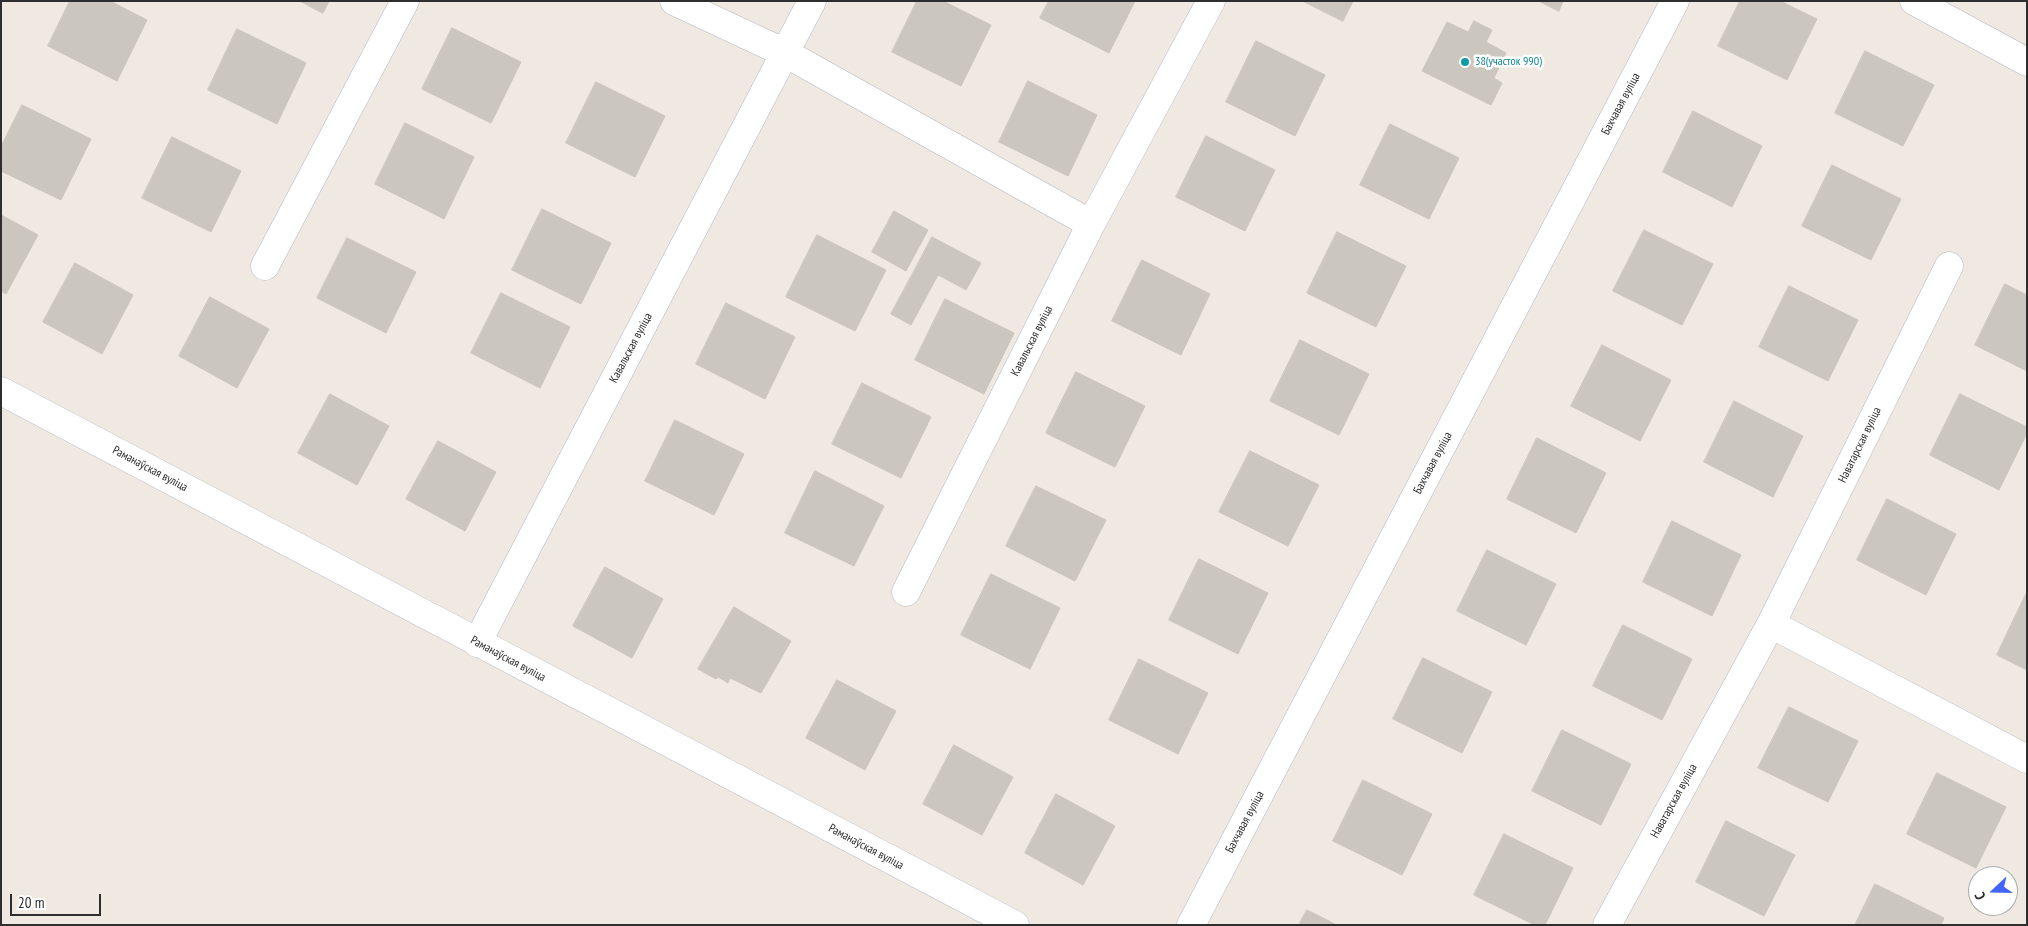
<!DOCTYPE html>
<html>
<head>
<meta charset="utf-8">
<style>
	body { margin:0 }
	#map { position:relative; width:2028px; height:926px; overflow:hidden; background:#efe9e1; font-family:"PT Sans Narrow",sans-serif }
	canvas { display:block }
	.frame { position:absolute; inset:0; border:2px solid #2e2e2e; pointer-events:none }
	.north { position:absolute; left:1968px; top:866px; width:50px; height:50px; box-sizing:border-box; background:#fff; border:1px solid #ababab; border-radius:50%; rotate:249deg; font-size:14px; font-weight:700; line-height:20px; text-align:center; color:#2e2e2e }
	.north::after { content:''; display:block; margin:auto; width:18px; height:22px; background:#4264fb; clip-path:polygon(50% 0,100% 100%,50% 72%,0 100%) }
	.scale { position:absolute; left:10px; top:894px; width:91px; height:22px; box-sizing:border-box; border:2px solid #2e2e2e; border-top:0; padding-left:6px; font-size:15px; line-height:18px; white-space:nowrap; color:#2e2e2e; -webkit-text-stroke:4px #fff; paint-order:stroke }
</style>
</head>
<body>
<div id="map">
<canvas width="2028" height="926"></canvas>
<div class="frame"></div>
<div class="north">С</div>
<div class="scale">20 m</div>
</div>
<script>
const context = document.querySelector('canvas').getContext('2d');
context.lineJoin = 'round';
function fillPath(path, color) {
  context.fillStyle = color;
  context.fill(path, 'evenodd');
}
function trace(path, color, width, dash) {
  context.strokeStyle = color;
  context.lineWidth = width;
  context.lineCap = dash ? 'butt' : 'round';
  context.setLineDash(dash || []);
  context.stroke(path);
}
function label(font, color, halo, rows, align = 'center') {
  context.font = font + ' "PT Sans Narrow",sans-serif';
  context.lineWidth = 5;
  context.setLineDash([]);
  context.textBaseline = 'middle';
  context.strokeStyle = halo;
  context.fillStyle = color;
  for (const [text, x, y, turn = 0] of rows) {
    context.save();
    context.translate(x, y);
    context.rotate((+turn || 0) * Math.PI / 180);
    context.textAlign = isNaN(turn) ? turn : align;
    if (halo) context.strokeText(text, 0, 0);
    context.fillText(text, 0, 0);
    context.restore();
  }
}
const building = new Path2D(`
	M70 1H110L147 20 117 81 48 46Z
	M300 1H329L323 13Z
	M917 1H943L991 25 961 86 892 52Z
	M1049 1H1135L1109 53 1040 18Z
	M1303 1H1353L1343 21Z
	M1539 1H1563L1559 11Z
	M1740 1H1780L1817 19 1787 80 1718 46Z
	M1474 21 1492 30 1486 42 1506 53 1494 78 1502 83 1491 105 1422 71 1447 22 1468 32Z
	M452 28 521 62 491 123 422 89Z
	M237 29 306 63 277 124 208 90Z
	M1256 41 1325 75 1295 136 1226 102Z
	M1865 51 1934 85 1903 146 1835 113Z
	M1028 81 1097 115 1068 176 999 142Z
	M596 82 665 116 635 177 566 143Z
	M22 105 91 139 61 200 1 171V147Z
	M1693 111 1762 146 1732 207 1663 172Z
	M405 123 474 157 444 219 375 184Z
	M1390 124 1459 158 1429 219 1360 185Z
	M1206 136 1275 170 1245 231 1176 197Z
	M172 137 241 171 211 232 142 198Z
	M1832 165 1901 199 1871 260 1802 226Z
	M542 209 611 243 581 304 512 270Z
	M894 211 928 230 906 271 872 252Z
	M1 215 38 235 6 294 1 291Z
	M1644 230 1713 264 1682 325 1613 291Z
	M1337 232 1406 266 1376 327 1307 293Z
	M817 235 886 270 855 331 786 297Z
	M932 237 981 263 966 290 918 264Z
	M347 238 416 272 386 333 317 298Z
	M1142 260 1210 294 1181 355 1112 321Z
	M75 263 133 295 102 354 43 322Z
	M918 264 938 275 911 325 891 314Z
	M2005 284 2027 295V371L1975 345Z
	M1789 286 1858 320 1828 381 1759 347Z
	M501 293 570 327 540 388 471 353Z
	M210 297 269 329 237 388 179 356Z
	M945 299 1014 333 984 394 915 360Z
	M726 303 795 337 765 399 696 364Z
	M1300 340 1369 374 1339 435 1270 401Z
	M1602 345 1671 380 1640 441 1571 406Z
	M1076 372 1145 406 1115 467 1046 433Z
	M862 383 931 417 901 478 832 444Z
	M330 394 389 426 357 485 298 453Z
	M1960 394 2027 427V433L1999 490 1930 455Z
	M1734 401 1803 436 1773 497 1704 462Z
	M675 420 744 454 714 515 645 481Z
	M1537 438 1606 473 1576 533 1507 499Z
	M438 441 496 472 465 531 406 499Z
	M1250 451 1319 485 1288 546 1219 512Z
	M815 471 884 506 854 566 785 533Z
	M1036 486 1106 520 1075 581 1006 546Z
	M1887 499 1956 534 1926 595 1857 560Z
	M1672 521 1741 555 1712 616 1643 582Z
	M1487 550 1556 584 1526 645 1457 611Z
	M1199 559 1268 593 1238 654 1169 620Z
	M605 567 663 599 632 658 573 626Z
	M991 574 1060 608 1030 669 961 635Z
	M2026 594H2027V670L1997 655Z
	M734 607 791 641 761 693 730 678 728 683 718 677 716 679 698 669Z
	M1623 625 1692 659 1662 720 1593 686Z
	M1423 658 1492 692 1462 753 1393 719Z
	M1139 659 1208 693 1178 754 1109 720Z
	M837 680 896 711 865 770 806 738Z
	M1789 707 1858 741 1828 802 1758 768Z
	M1562 730 1631 764 1601 825 1532 791Z
	M954 745 1013 777 982 835 923 804Z
	M1937 773 2006 807 1976 868 1907 834Z
	M1363 780 1432 814 1402 875 1333 841Z
	M1056 794 1115 826 1083 885 1025 853Z
	M1726 821 1795 855 1764 916 1696 882Z
	M1504 834 1573 868 1545 925H1535L1474 895Z
	M1875 884 1944 918 1941 925H1855Z
	M1307 910 1329 921 1336 925H1299Z`);
fillPath(building, '#cbc7bf');
trace(building, '#cbc5ba', 1);
const minor = new Path2D(`
	M674 1 785 53 1091 224 906 592
	M1914 1 2027 62
	M1091 224 1211 1
	M265 266 405 1
	M1 391 1015 925
	M1771 624 1949 266
	M477 643 812 1
	M1191 925 1675 1
	M1607 925 1771 624 2027 759`);
trace(minor, '#b4b7c1', 29);
trace(minor, '#fff', 28);
for (const [x, y, r, color] of [
	[1465,62,5,"#0f9aa8"]
]) {
  const dot = new Path2D();
  dot.arc(x, y, r, 0, 2 * Math.PI);
  context.fillStyle = color;
  context.fill(dot);
  trace(dot, '#fff', 2);
}
label('12px', '#0d838f', '#fff', [
	["38(участок 990)",1475,62]
], 'left');
label('12px', '#2e2e2e', '#fff', [
	["Бахчавая вуліца",1621,104,-62],
	["Кавальская вуліца",1032,341,-63],
	["Кавальская вуліца",631,348,-62],
	["Наватарская вуліца",1860,445,-64],
	["Бахчавая вуліца",1433,463,-62],
	["Раманаўская вуліца",150,469,28],
	["Раманаўская вуліца",508,659,28],
	["Наватарская вуліца",1674,801,-61],
	["Бахчавая вуліца",1245,822,-62],
	["Раманаўская вуліца",866,847,28]
]);
</script>
</body>
</html>
